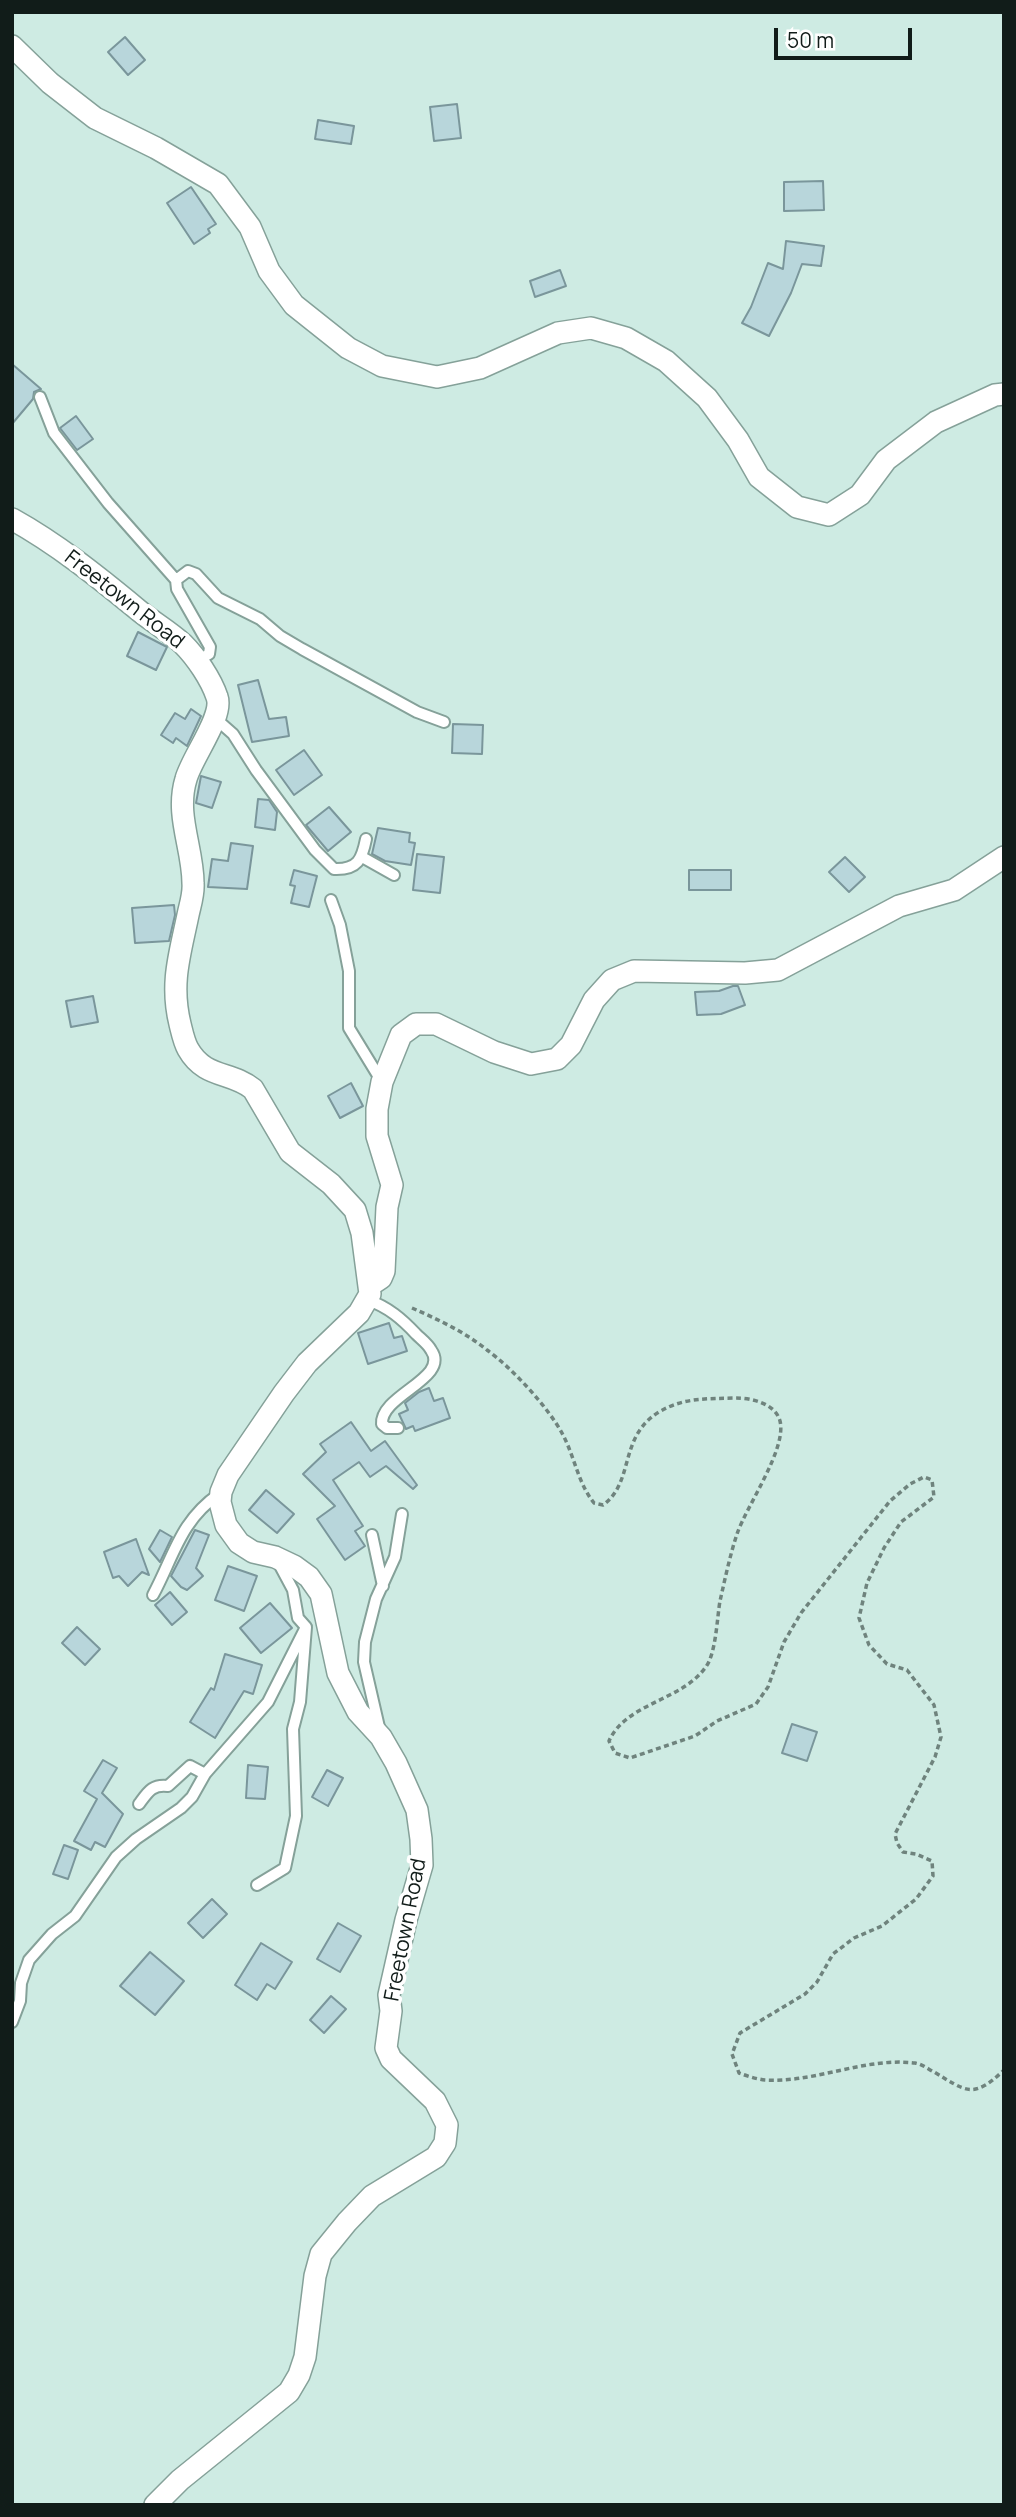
<!DOCTYPE html>
<html>
<head>
<meta charset="utf-8">
<style>
	body { margin:0 }
	#map { position:relative; width:1016px; height:2517px; overflow:hidden; background:#ceebe3; font-family:Manrope,sans-serif }
	canvas { display:block }
	.frame { position:absolute; inset:0; border:14px solid #111c19; pointer-events:none }
	.scale { position:absolute; left:774px; top:28px; width:138px; height:32px; box-sizing:border-box; border:4px solid #111c19; border-top:0; padding-left:9px; font-size:21px; line-height:24px; white-space:nowrap; color:#111c19; -webkit-text-stroke:5px #fff; paint-order:stroke }
</style>
</head>
<body>
<div id="map">
<canvas width="1016" height="2517"></canvas>
<div class="frame"></div>
<div class="scale">50 m</div>
</div>
<script>
const context = document.querySelector('canvas').getContext('2d');
context.lineJoin = 'round';
function fillPath(path, color) {
  context.fillStyle = color;
  context.fill(path, 'evenodd');
}
function trace(path, color, width, dash) {
  context.strokeStyle = color;
  context.lineWidth = width;
  context.lineCap = dash ? 'butt' : 'round';
  context.setLineDash(dash || []);
  context.stroke(path);
}
function label(font, color, halo, rows, align = 'center') {
  context.font = font + ' Manrope,sans-serif';
  context.lineWidth = 7;
  context.setLineDash([]);
  context.textBaseline = 'middle';
  context.strokeStyle = halo;
  context.fillStyle = color;
  for (const [text, x, y, turn = 0] of rows) {
    context.save();
    context.translate(x, y);
    context.rotate((+turn || 0) * Math.PI / 180);
    context.textAlign = isNaN(turn) ? turn : align;
    if (halo) context.strokeText(text, 0, 0);
    context.fillText(text, 0, 0);
    context.restore();
  }
}
const building = new Path2D(`
	M125 37 145 60 128 75 108 52Z
	M457 104 461 138 434 141 430 107Z
	M318 120 354 126 351 144 315 139Z
	M823 181 824 210 784 211V182Z
	M191 187 216 224 208 229 210 233 194 244 167 203Z
	M786 241 824 246 821 266 802 264 791 293 769 336 742 323 751 307 768 263 783 269Z
	M560 270 566 286 535 297 530 281Z
	M12 364 41 389 34 392 33 399 12 424Z
	M76 416 93 439 77 450 60 428Z
	M138 632 167 647 156 670 127 656Z
	M258 680 269 719 286 717 289 736 252 742 238 685Z
	M191 709 201 716 187 746 176 738 173 743 161 735 175 713 185 719Z
	M453 724 483 725 482 754 452 753Z
	M304 750 322 775 294 795 276 770Z
	M201 776 221 782 212 808 196 803Z
	M258 799 269 800 277 812 275 830 255 827Z
	M329 807 351 832 328 851 306 825Z
	M378 828 410 833 409 842 415 843 411 865 385 861 372 854Z
	M231 843 253 846 247 889 208 887 212 859 228 861Z
	M417 854 444 857 440 893 413 890Z
	M845 857 865 877 849 892 829 872Z
	M294 870 317 876 309 907 291 903 295 886 290 885Z
	M689 870H731V890H689Z
	M174 905 175 915 169 941 135 943 132 908Z
	M733 986H738L745 1005 721 1014 697 1015 695 992 719 991Z
	M93 996 98 1022 71 1027 66 1001Z
	M351 1083 363 1106 340 1118 328 1096Z
	M389 1323 394 1338 402 1336 407 1351 368 1364 358 1333Z
	M429 1388 434 1401 443 1398 450 1418 415 1431 413 1426 406 1429 399 1414 408 1410 405 1403 419 1392Z
	M351 1422 371 1451 385 1441 417 1485 413 1489 386 1466 370 1477 359 1462 333 1480 363 1526 355 1531 365 1546 345 1560 317 1519 335 1506 303 1474 326 1452 320 1444Z
	M266 1490 294 1514 277 1533 249 1510Z
	M160 1530 172 1537 160 1562 149 1549Z
	M195 1530 209 1535 196 1568 203 1576 187 1590 181 1587 171 1576Z
	M136 1539 149 1575 142 1572 128 1586 119 1576 113 1578 104 1552Z
	M228 1566 257 1576 244 1611 215 1600Z
	M170 1592 187 1612 172 1625 155 1605Z
	M270 1603 292 1628 261 1653 240 1628Z
	M77 1627 100 1649 85 1665 62 1643Z
	M225 1654 262 1665 253 1694 244 1691 215 1738 190 1722 211 1688 214 1690Z
	M792 1724 817 1732 807 1761 782 1753Z
	M103 1760 117 1768 102 1793 123 1814 105 1847 95 1842 91 1850 74 1841 97 1799 84 1791Z
	M248 1765 268 1767 265 1799 246 1798Z
	M327 1770 343 1778 328 1806 312 1797Z
	M64 1845 78 1850 68 1879 53 1874Z
	M212 1899 227 1914 203 1938 188 1923Z
	M338 1923 361 1936 340 1972 317 1959Z
	M261 1943 292 1962 275 1989 267 1984 257 2000 235 1985Z
	M150 1952 184 1981 155 2015 120 1986Z
	M331 1996 346 2009 324 2033 310 2020Z`);
fillPath(building, '#b8d6db');
trace(building, '#7a969b', 2);
const service = new Path2D(`
	M40 397 54 433 108 503 176 580
	M197 661 209 654 210 647 177 589 176 580 188 571 196 574 218 598 260 619 280 636 302 649 417 712 444 722
	M216 719 233 734 256 770 315 850 334 869C358 870 362 859 366 839
	M362 857 394 875
	M331 900 340 925 349 971V1028L382 1082
	M368 1300C388 1307 402 1319 416 1334 421 1339 428 1344 431 1350 451 1378 380 1395 382 1424L387 1428H398
	M372 1535 383 1586
	M153 1595C174 1556 180 1521 219 1494
	M379 1727 364 1662 365 1642 376 1599 395 1557 402 1514
	M139 1804C148 1792 152 1784 168 1786L190 1766 205 1774
	M257 1885 285 1868 296 1816 293 1729 300 1702 306 1627 298 1618 293 1590 278 1562
	M12 2022 20 2001 21 1983 29 1960 52 1934 75 1916 116 1857 136 1839 181 1808 192 1797 205 1774 268 1702 306 1627`);
const minor = new Path2D(`
	M12 46 50 83 95 118 156 148 218 184 250 227 269 271 294 305 348 348 382 366 437 377 480 368 558 333 591 328 626 338 666 361 707 398 738 440 759 477 797 507 829 515 860 495 886 460 936 422 995 395 1004 394
	M12 519C57 544 97 576 137 609 151 621 169 631 183 644 196 657 211 679 217 697 224 716 192 757 186 779 175 815 193 848 193 883 194 894 190 905 188 915 180 954 170 983 180 1024 182 1032 184 1042 188 1049 205 1079 231 1071 253 1089L290 1152 331 1184 355 1210 362 1233 370 1294 359 1313 307 1363 284 1393 228 1475 221 1492 220 1502 226 1525 239 1543 253 1552 275 1557 294 1566 309 1577 321 1594 338 1673 358 1712 381 1737 396 1763 417 1810 421 1839 422 1865 406 1920 389 1995 391 2011 386 2048 391 2059 435 2101 447 2125 445 2143 436 2157 372 2196 347 2222 321 2254 315 2276 305 2357 299 2375 289 2392 180 2480 155 2505
	M369 1286 381 1278 384 1271 387 1207 392 1185 377 1136V1109L382 1082 401 1035 416 1024H436L494 1052 531 1064 557 1059 571 1045 594 1000 612 980 634 971 745 973 778 970 899 906 954 890 1004 857`);
trace(service, '#85a199', 14);
trace(minor, '#85a199', 24);
trace(new Path2D(`
	M412 1308C437 1319 465 1332 487 1350 512 1368 549 1408 563 1435 575 1458 578 1483 594 1503L603 1505C635 1482 618 1437 659 1412 684 1397 708 1399 736 1398 751 1398 775 1403 780 1421 787 1449 747 1505 737 1534 730 1555 725 1579 720 1601 717 1618 716 1655 705 1668 681 1701 626 1703 609 1741L615 1753 630 1758 695 1736 717 1721 756 1704 768 1687 784 1642 801 1613 890 1501 910 1484 924 1477 932 1480 934 1497 901 1522 884 1548 867 1583 859 1618 869 1645 887 1664 907 1670 934 1705 941 1737 935 1757 895 1834 897 1843 903 1852 916 1854 932 1861 933 1876 916 1899 882 1926 854 1938 833 1954 817 1982 805 1994 740 2033 732 2054 739 2073C747 2076 756 2079 765 2080 816 2083 864 2057 915 2063 922 2064 928 2069 934 2072 966 2091 973 2100 1004 2070`), '#6f837d', 3.5, [5, 3.5]);
trace(service, '#fff', 10);
trace(minor, '#fff', 21);
label('21px', '#111c19', '#fff', [
	["Freetown Road",124,600,38],
	["Freetown Road",406,1930,-79]
]);
</script>
</body>
</html>
